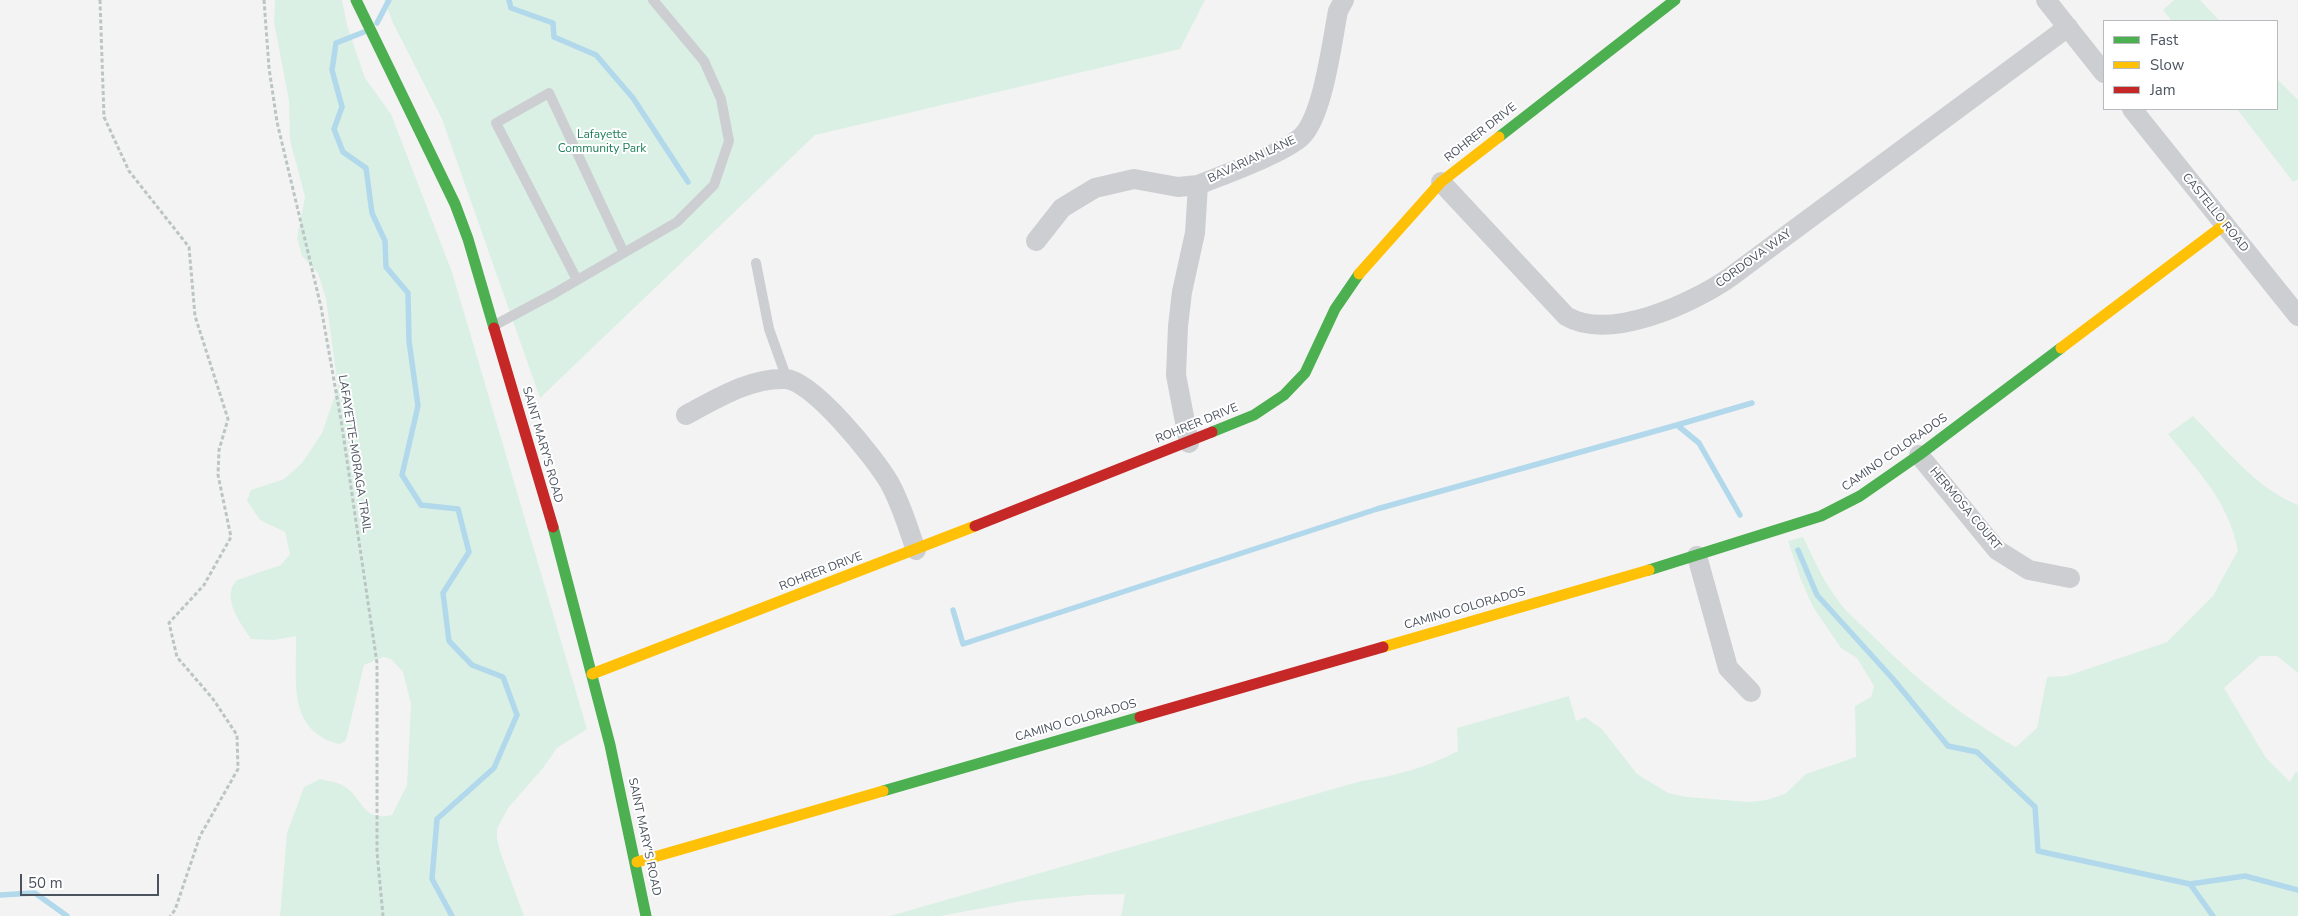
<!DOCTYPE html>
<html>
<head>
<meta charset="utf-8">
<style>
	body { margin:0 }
	#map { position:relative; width:2298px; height:916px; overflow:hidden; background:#f4f3f3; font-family:"Nunito Sans",sans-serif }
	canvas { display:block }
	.legend { position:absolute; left:2103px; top:20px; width:175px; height:90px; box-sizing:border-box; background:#fff; border:1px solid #b7babf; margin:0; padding:6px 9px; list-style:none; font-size:15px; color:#4b535f }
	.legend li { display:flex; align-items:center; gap:10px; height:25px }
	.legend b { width:25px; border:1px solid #b7babf }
	.scale { position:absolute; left:20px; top:874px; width:139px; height:22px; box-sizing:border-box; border:2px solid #4b535f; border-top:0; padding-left:6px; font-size:15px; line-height:18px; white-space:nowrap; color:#4b535f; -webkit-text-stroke:4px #fff; paint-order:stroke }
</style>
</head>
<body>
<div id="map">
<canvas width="2298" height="916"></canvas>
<ul class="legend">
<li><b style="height:6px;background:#4caf50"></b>Fast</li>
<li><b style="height:6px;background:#ffc107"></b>Slow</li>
<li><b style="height:6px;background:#c62828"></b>Jam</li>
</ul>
<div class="scale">50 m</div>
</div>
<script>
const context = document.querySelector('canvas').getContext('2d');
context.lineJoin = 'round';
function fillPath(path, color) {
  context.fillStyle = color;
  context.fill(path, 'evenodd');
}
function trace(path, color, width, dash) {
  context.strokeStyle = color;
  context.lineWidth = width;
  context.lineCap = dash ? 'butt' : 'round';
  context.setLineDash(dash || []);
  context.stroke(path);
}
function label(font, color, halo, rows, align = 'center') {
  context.font = font + ' "Nunito Sans",sans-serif';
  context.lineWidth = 4;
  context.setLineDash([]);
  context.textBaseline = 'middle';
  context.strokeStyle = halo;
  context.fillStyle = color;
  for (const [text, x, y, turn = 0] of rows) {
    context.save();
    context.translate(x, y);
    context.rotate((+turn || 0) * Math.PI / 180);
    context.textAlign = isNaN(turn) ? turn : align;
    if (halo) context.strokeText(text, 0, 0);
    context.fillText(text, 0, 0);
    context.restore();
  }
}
fillPath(new Path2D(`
	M275 0H342L347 25 365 78 391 114 452 272 587 729 557 748 543 768 508 808 497 829V839L501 854 524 916H280L287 833 304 787 320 779C327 781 338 782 344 786 364 799 362 822 392 815L407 785 411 704 403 672 391 659 383 657 364 665 346 740 340 744C286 731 297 680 296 636L274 640 251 639C241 624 220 597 237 580L281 565 290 554 285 532 260 520 247 501 251 490 284 479 302 463 322 433 338 387 326 299 318 273 302 256 297 238 305 197 290 140 289 101 274 22Z
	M384 0H1205L1180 49 815 135 540 398 442 119 393 23Z
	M2174 0H2200L2220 21H2172L2163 10Z
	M2277 79 2298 100V179L2293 182 2237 109H2277Z
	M2193 416C2223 446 2258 490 2298 505V673L2277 656H2260L2224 688 2266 758 2290 782 2296 771 2298 773V916H1121L1125 894 1087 895 1021 901 940 916H890L1361 781C1396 776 1427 767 1458 751L1457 728 1569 696 1576 721 1585 717 1602 729 1637 774 1668 793 1687 797 1749 802 1767 800 1785 794 1806 774 1856 757 1855 706 1871 697 1874 686 1857 658 1841 648 1813 607 1801 580 1788 541 1803 537C1814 559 1824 583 1840 603 1849 615 1862 625 1872 635 1915 678 1963 718 2016 747L2037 728 2047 677 2067 676 2167 642 2213 596 2238 550C2227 499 2199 473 2168 434Z`), '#daf0e5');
trace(new Path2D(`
	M509 0 511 8 553 23 554 37 596 55 633 98 688 182
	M377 23 389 0
	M364 32 336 43 332 70 342 107 334 129 343 152 366 168 372 213 385 241 386 267 408 293 409 341 418 406 402 475 421 505 458 509 469 552 443 593 449 641 472 665 503 677 517 715 494 768 437 819 432 879 452 916
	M1677 425 1752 403
	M1798 550 1817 595 1893 679 1948 746 1977 752 2035 807 2038 851 2190 884 2245 876 2298 890
	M953 610 963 644 1377 509 1677 425 1699 443 1740 515
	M2190 884 2213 916
	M0 895 35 893 67 916`), '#b2d8eb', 5.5);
trace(new Path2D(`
	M100 0 104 117 129 171 189 247 195 316 228 419 219 450 218 475 231 537 204 585 169 623 177 657 213 699 237 735 238 769 200 836 175 910 170 916
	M264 0 269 68 277 122 321 307 341 420 377 663V852L383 916`), '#bbc6c4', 3, [4, 2.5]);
trace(new Path2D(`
	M756 263 769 329 787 379
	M577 280 496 123 549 93 624 253
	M495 325 555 293 677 222 714 185 729 141 721 99 704 61 653 0`), '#cdced1', 10);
trace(new Path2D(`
	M2046 0 2104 73
	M2132 109 2298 316
	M1441 182 1566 316C1609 342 1691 304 1729 278L2068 27
	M1036 241 1062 208 1095 188 1134 179 1178 187 1198 185
	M686 415C716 399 751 377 786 379 813 381 875 458 889 482 901 503 908 528 916 550
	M1189 443 1176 375 1178 326 1182 292 1195 233 1198 185C1225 174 1279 155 1300 138 1323 119 1332 41 1338 11L1344 0
	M1919 455 1997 550 2029 570 2070 578
	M1697 556 1728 668 1751 692`), '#cdced1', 20);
trace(new Path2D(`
	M356 0 455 204 468 239 494 328
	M1499 137 1675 0
	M1212 432 1254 415 1284 395 1305 373 1335 309 1359 274
	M553 527 610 745 646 916
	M1649 570 1821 516 1860 496 1919 455 2061 348
	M883 791 1140 717`), '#4caf50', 11);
trace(new Path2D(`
	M1359 274 1441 182 1499 137
	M2061 348 2224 225
	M1383 647 1649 570
	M592 674 975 526
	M637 862 883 791`), '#ffc107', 11);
trace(new Path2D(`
	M494 328 553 527
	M975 526 1212 432
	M1140 717 1383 647`), '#c62828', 11);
label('12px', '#4b535f', '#fff', [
	["ROHRER DRIVE",1481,133,-38],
	["BAVARIAN LANE",1252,160,-25],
	["CASTELLO ROAD",2215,213,51],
	["CORDOVA WAY",1754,259,-36],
	["ROHRER DRIVE",1197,424,-22],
	["SAINT MARY'S ROAD",542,445,74],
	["CAMINO COLORADOS",1895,453,-35],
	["LAFAYETTE-MORAGA TRAIL",354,454,81],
	["HERMOSA COURT",1965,509,50],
	["ROHRER DRIVE",821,572,-21],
	["CAMINO COLORADOS",1465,609,-16],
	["CAMINO COLORADOS",1076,721,-16],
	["SAINT MARY'S ROAD",644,837,78]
]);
label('12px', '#1d7f5b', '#fff', [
	["Lafayette",602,135],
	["Community Park",602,149]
]);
</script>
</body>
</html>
